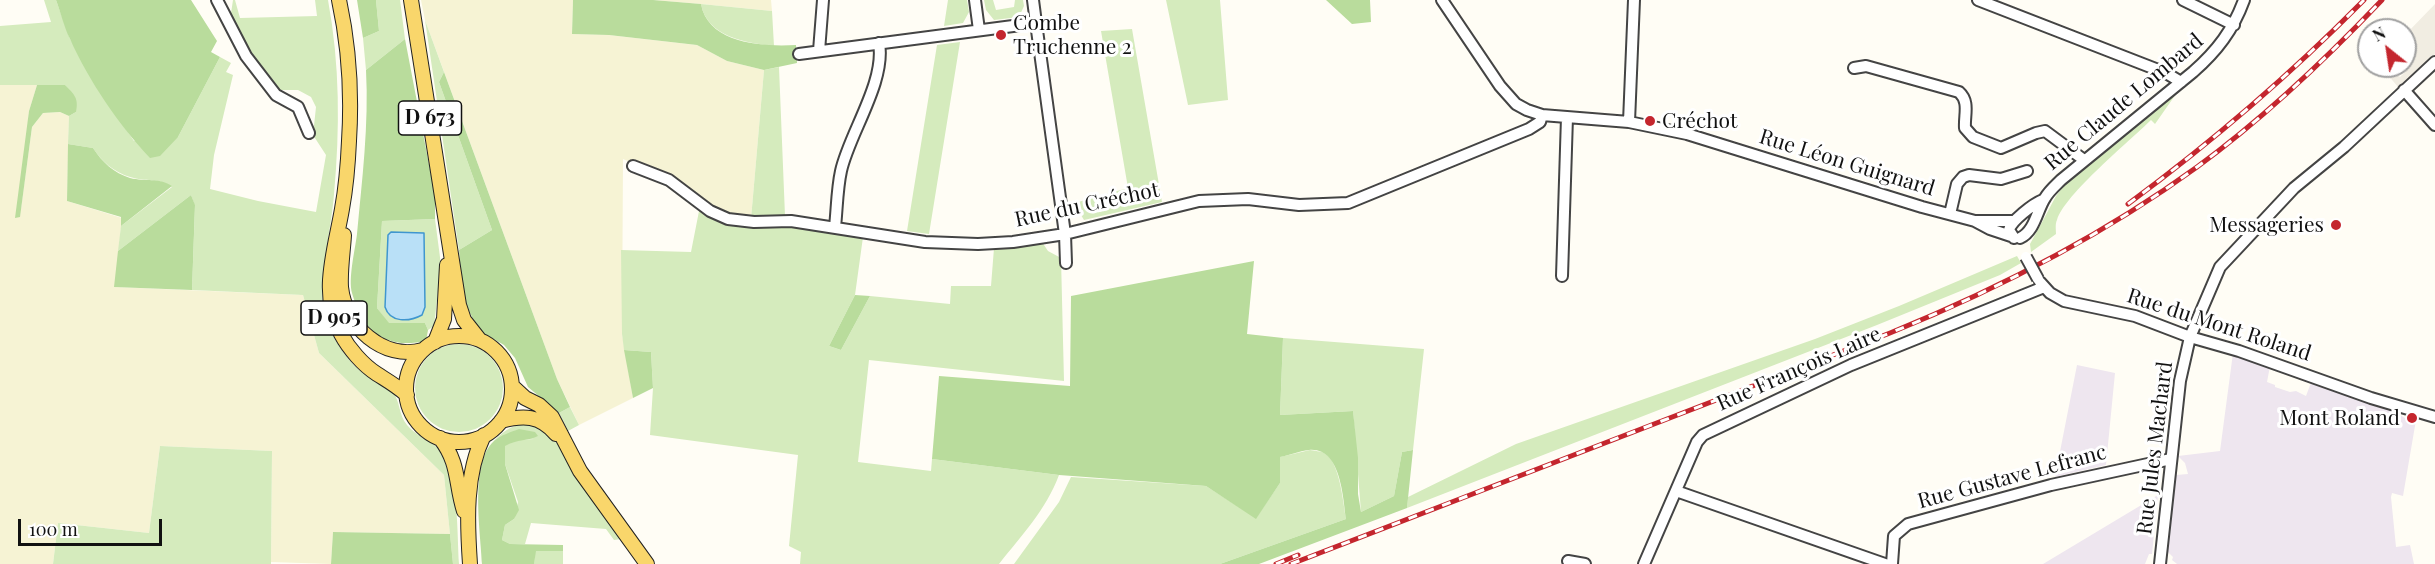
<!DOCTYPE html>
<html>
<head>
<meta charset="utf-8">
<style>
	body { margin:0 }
	#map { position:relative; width:2435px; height:564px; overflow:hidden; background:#fffdf5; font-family:"Playfair Display",serif }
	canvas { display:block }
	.north { position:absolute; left:2357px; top:18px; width:60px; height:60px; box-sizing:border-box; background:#fff; border:2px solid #a0a0a0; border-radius:50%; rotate:330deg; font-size:16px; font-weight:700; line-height:24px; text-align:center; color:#111 }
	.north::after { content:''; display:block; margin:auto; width:21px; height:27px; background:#c4262e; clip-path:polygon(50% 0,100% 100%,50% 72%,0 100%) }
	.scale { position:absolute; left:18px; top:519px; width:144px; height:27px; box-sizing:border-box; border:3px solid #111; border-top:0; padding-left:8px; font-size:18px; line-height:21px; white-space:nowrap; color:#111; -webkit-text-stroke:4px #fff; paint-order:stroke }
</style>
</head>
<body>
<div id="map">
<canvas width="2435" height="564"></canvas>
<div class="north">N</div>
<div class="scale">100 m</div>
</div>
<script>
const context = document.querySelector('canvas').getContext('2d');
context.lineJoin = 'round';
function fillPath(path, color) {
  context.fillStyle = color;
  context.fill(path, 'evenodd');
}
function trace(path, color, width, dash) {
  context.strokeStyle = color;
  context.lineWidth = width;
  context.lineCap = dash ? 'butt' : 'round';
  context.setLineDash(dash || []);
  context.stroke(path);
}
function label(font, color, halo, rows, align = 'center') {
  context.font = font + ' "Playfair Display",serif';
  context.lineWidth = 6;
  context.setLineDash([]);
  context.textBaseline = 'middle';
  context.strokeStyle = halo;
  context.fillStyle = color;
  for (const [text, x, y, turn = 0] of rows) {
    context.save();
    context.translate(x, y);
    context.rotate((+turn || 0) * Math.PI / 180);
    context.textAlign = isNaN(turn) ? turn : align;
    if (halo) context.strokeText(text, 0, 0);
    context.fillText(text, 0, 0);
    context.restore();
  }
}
fillPath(new Path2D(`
	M2233 353 2270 366 2267 382 2275 385V387L2290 392 2296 391 2306 396 2312 380 2388 408 2405 418 2416 420 2403 496 2392 493 2391 497 2396 547 2410 545 2414 564H2177L2172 560 2173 557 2168 552 2176 475 2188 474 2185 463 2178 456 2220 451Z
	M2077 365 2115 373 2106 465 2055 477Z
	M2158 495 2152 554H2149L2145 564H2043Z`), '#eee6ef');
fillPath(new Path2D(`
	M421 0H573L572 34 609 35 697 45 727 61 764 70 751 219 718 212 679 183 623 159 622 334 633 398 579 425 557 379 425 20Z
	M653 0H771L772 11 701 4Z
	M0 85H37L29 111 20 216 32 127 43 113 60 112 69 116 67 201 122 218 115 287 303 295 319 353 444 475 450 534 333 532 331 564 271 562 272 451 160 446 149 533 58 523 53 564H0Z`), '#f6f3d4');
fillPath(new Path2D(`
	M44 0H56L70 39 97 87 134 141 178 137 220 57 231 63 226 72 233 75 214 155 210 189 258 201 316 212 326 155 313 135 316 107 311 97 298 90H277L230 20 233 0H235L240 18 317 16 315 0H328C340 65 340 129 334 194 332 225 317 289 325 316 330 335 347 361 362 372 371 379 386 383 393 392 400 401 399 416 407 425 415 435 430 440 440 450 459 470 457 535 459 564H453L444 475 319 353 303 295 192 290 195 206 191 195 118 251 121 226 172 187C158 177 146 182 130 177 114 172 102 162 93 148L68 144 69 116 76 112 65 85H0V26L51 22Z
	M376 0H400L405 39 366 70 363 38 379 31Z
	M948 0H967L969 12 963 23 944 26Z
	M984 0H993L996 10 1014 7 1015 0H1023L1024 6 1019 17 994 20 986 10Z
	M1166 0H1220L1228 100 1188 105Z
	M701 4 772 11 774 46C746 43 707 37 701 4Z
	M425 20 444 72 439 82 492 230 459 250Z
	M1132 29 1162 202 1084 220 1081 215 1071 210V204L1128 188 1101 31Z
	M960 42 929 234 907 231 937 45Z
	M779 67 785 216 751 219 764 70Z
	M2175 92 2176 94 2155 124 2151 120C2130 141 2065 194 2057 220 2055 224 2056 229 2056 234L2031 252 2030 244 2041 224 2056 196 2070 177Z
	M700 206 709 213 863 237 855 295 829 346 841 350 870 296 950 304 951 286H991L994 248 1042 242 1048 251 1061 258 1064 381 869 360 858 462 931 471 932 459 1059 475C1046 510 1021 536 999 564H800L801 552 789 546 798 455 650 435 653 388 651 352 624 350 622 334 621 250 691 252Z
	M435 219 441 265 434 326 428 330 425 323H388L377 308 382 221Z
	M2017 256 2021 263 2000 275 1877 325 1407 508 1408 497 1516 444 1815 339 1899 306Z
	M1283 338 1424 349 1413 450 1402 452 1394 496 1361 512 1353 411 1280 415Z
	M415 388a44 44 0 1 1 88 0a44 44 0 1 1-88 0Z
	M570 407 579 425 568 431 559 413Z
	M522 424 534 425 554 439 621 539 614 540 606 529 531 523 525 544H510L502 540 505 525 514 519 518 502 505 464V445L515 440 534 439 503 436 493 442C501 433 510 426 522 424Z
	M160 446 272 451 271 564H53L58 523 149 533Z
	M1310 450C1314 451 1321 451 1324 453 1340 461 1343 503 1346 519L1220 564H1014L1059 502 1071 477 1206 486 1256 518 1280 483V457Z
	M535 551H563V564H534Z`), '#d5ebbd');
fillPath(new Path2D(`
	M56 0H191L217 41 211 52 220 57 178 137 160 156 150 158C118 124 89 81 70 39 64 27 61 13 56 0Z
	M357 0H376L379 31 363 38Z
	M573 0H653L701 4C708 44 764 47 796 45L797 63 764 70 727 61 697 45 609 35 572 34Z
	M1326 0H1370L1371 22 1352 24Z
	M405 39 435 196V219L382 221 377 308 389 323H425L428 330 426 341C386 349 364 334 352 293 348 279 355 250 357 234 362 180 369 125 366 70Z
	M444 72 557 379 570 407 559 413 528 387 515 358 504 345 483 333 474 321 467 307 462 286 459 250 492 230 439 82Z
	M37 85H65C74 94 79 98 76 112L69 116 60 112 43 113 32 127 20 217 15 218 29 111Z
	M68 144 93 148C102 162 114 173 130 178 146 182 158 177 172 186L121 226V217L67 201Z
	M191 195 195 205 192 290 114 287 118 251Z
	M1254 261 1247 334 1283 338 1280 415 1353 411 1358 458V494L1361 512 1394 496 1402 452 1413 450 1407 508 1259 564H1220L1346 519C1343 497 1341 447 1309 450 1299 451 1290 455 1280 457V483L1256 519 1206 486 1059 475 932 459 939 376 1070 386 1071 296Z
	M855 295 870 296 841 350 829 346Z
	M624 350 651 352 653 388 633 398Z
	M519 429 535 432 538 436C529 441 517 439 505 446V464L519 510 514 519 505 525 502 540 510 544 563 545V551H536L534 564H482C481 534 469 463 494 441 501 435 511 432 519 429Z
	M333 532 450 534 453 564H331Z`), '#b9dc9c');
fillPath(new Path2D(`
	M2435 4V54L2399 88 2380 66H2388L2400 77 2410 67 2405 62V35Z`), '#f1ede2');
const water = new Path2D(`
	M391 232 424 233 425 307 422 315C409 322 390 323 385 307L388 235Z`);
fillPath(water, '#b9e0f7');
trace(water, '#3f96cf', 1.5);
const minor = new Path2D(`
	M217 0 246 56 276 95 298 107 309 133
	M975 0 979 30
	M1442 0 1500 86 1516 104 1527 110 1542 115 1629 122 1687 134 1922 207 1975 221 1990 229 2011 236
	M1978 0 2166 73 2181 82
	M2183 0 2234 25
	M1036 23 1065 234 1066 263
	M819 51 823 0
	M799 54 1036 23 1033 0
	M1854 68 1866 66 1959 92C1970 102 1964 115 1965 128L1973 137 2001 148 2036 133 2045 131 2084 160
	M2404 90 2435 125
	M1629 122 1634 0
	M633 166 669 180 710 211 728 219 754 222 791 221 925 242 978 244 1013 242 1065 234 1199 201 1248 199 1299 205 1348 203 1529 129 1540 122 1542 115
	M1950 214 1957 184 1963 177 1969 175 2001 179 2027 171
	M1975 221H2014
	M835 227C837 209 837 189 841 171 849 134 886 82 879 43
	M2014 238 2009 230C2011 221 2033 204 2043 200
	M2020 238C2035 231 2037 210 2045 198 2049 191 2055 186 2061 180L2193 72C2217 51 2233 30 2244 0
	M1562 276 1567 117
	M2040 282 2050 293 2064 301 2135 316 2190 337 2239 351 2371 398 2435 417
	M1676 491 1885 564
	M1568 561 1585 564
	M1644 564 1697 442 1703 435 1851 365 2044 287
	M1892 564 1894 536 1908 524 2051 485 2171 459
	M2160 564 2180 381 2190 337 2220 267 2294 188 2344 147 2435 62`);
const major = new Path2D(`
	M339 0C349 46 352 94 349 141 348 164 346 187 342 209 335 250 319 294 341 334 349 349 363 365 377 374 388 381 397 386 407 395
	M411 0 459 305 464 320 479 339
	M344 235C343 252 340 270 341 287 345 326 383 361 423 350
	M406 389a53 53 0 1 1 106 0a53 53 0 1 1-106 0Z
	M435 342 444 319 447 265
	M512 386 525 398 539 405 552 417 580 471 647 564
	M501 421C523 415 540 415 556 434
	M440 438C460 464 455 483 464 511
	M470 564C467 521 465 474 484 435`);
trace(minor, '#444', 14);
trace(major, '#222', 16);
trace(minor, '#fff', 10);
trace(major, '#f9d66b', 14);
const rail = new Path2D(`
	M2128 204C2212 142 2291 74 2364 0
	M1276 564 1298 555
	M1291 564 1890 333C1998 289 2102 236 2197 167 2264 118 2325 60 2382 0`);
trace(rail, '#c4262e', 5);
trace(rail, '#fff', 3, [9]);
const minorBridge = new Path2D(`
	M2026 257 2038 279`);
trace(minorBridge, '#444', 14, []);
trace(minorBridge, '#fff', 10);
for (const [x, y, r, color] of [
	[1001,35,6,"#c4262e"],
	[1650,121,6,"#c4262e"],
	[2336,225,6,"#c4262e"],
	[2412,418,6,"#c4262e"]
]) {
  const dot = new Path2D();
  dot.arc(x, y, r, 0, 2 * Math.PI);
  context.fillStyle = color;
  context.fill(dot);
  trace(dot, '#fff', 2);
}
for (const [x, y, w] of [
	[430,118,63],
	[334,318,66]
]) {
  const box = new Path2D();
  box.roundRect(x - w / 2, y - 17, w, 34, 4.5);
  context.fillStyle = '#fff';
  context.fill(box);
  trace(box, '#111', 1.5);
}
label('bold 20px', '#111', null, [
	["D 673",430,118],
	["D 905",334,318]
]);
label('21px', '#111', '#fff', [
	["Combe",1013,23],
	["Truchenne 2",1013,47],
	["Créchot",1662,121],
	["Messageries",2324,225,"right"],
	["Mont Roland",2400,418,"right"]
], 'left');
label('21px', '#111', '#fff', [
	["Rue Claude Lombard",2124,102,-40],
	["Rue Léon Guignard",1847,163,17],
	["Rue du Créchot",1087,205,-12],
	["Rue du Mont Roland",2219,325,18],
	["Rue François Laire",1799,369,-24],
	["Rue Jules Machard",2155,448,-83],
	["Rue Gustave Lefranc",2012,477,-15]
]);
</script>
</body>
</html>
